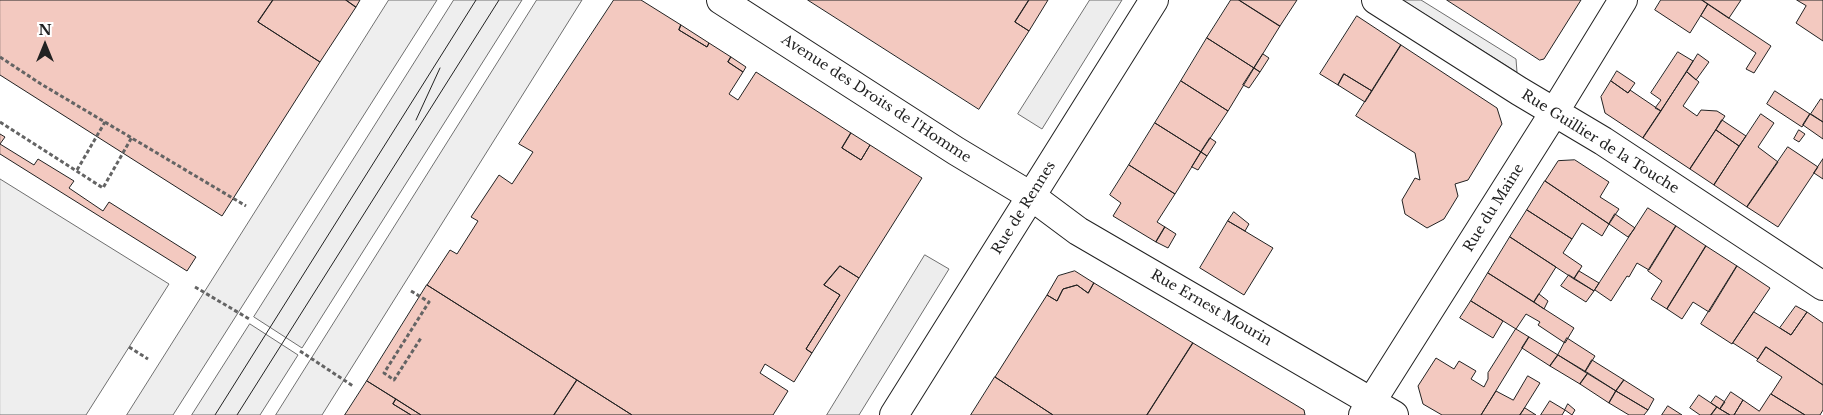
<!DOCTYPE html>
<html>
<head>
<meta charset="utf-8">
<style>
	body { margin:0 }
	#map { position:relative; width:1823px; height:415px; overflow:hidden; background:#fff; font-family:"Libre Baskerville",serif }
	canvas { display:block }
	.north { position:absolute; left:20px; top:20px; width:50px; height:50px; -webkit-text-stroke:4px #fff; paint-order:stroke; rotate:0deg; font-size:14px; font-weight:700; line-height:20px; text-align:center; color:#222 }
	.north::after { content:''; display:block; margin:auto; width:18px; height:22px; background:#222; clip-path:polygon(50% 0,100% 100%,50% 72%,0 100%) }
</style>
</head>
<body>
<div id="map">
<canvas width="1823" height="415"></canvas>
<div class="north">N</div>
</div>
<script>
const context = document.querySelector('canvas').getContext('2d');
context.lineJoin = 'round';
function fillPath(path, color) {
  context.fillStyle = color;
  context.fill(path, 'evenodd');
}
function trace(path, color, width, dash) {
  context.strokeStyle = color;
  context.lineWidth = width;
  context.lineCap = dash ? 'butt' : 'round';
  context.setLineDash(dash || []);
  context.stroke(path);
}
function label(font, color, halo, rows, align = 'center') {
  context.font = font + ' "Libre Baskerville",serif';
  context.lineWidth = 4;
  context.setLineDash([]);
  context.textBaseline = 'middle';
  context.strokeStyle = halo;
  context.fillStyle = color;
  for (const [text, x, y, turn = 0] of rows) {
    context.save();
    context.translate(x, y);
    context.rotate((+turn || 0) * Math.PI / 180);
    context.textAlign = isNaN(turn) ? turn : align;
    if (halo) context.strokeText(text, 0, 0);
    context.fillText(text, 0, 0);
    context.restore();
  }
}
const green = new Path2D(`
	M389 0H437L173 415H127Z
	M454 0H522L302 348 254 317Z
	M537 0H582L322 415H276Z
	M0 179 169 284 86 415H0Z
	M250 324 298 355 260 415H192Z`);
fillPath(green, '#eee');
trace(green, '#6f6f6f', 1);
const parking = new Path2D(`
	M1090 0H1122L1042 129 1018 114Z
	M1403 0H1421L1516 59 1517 72Z
	M925 255 949 269 859 415H827Z`);
fillPath(parking, '#ededed');
trace(parking, '#6f6f6f', 1);
const building = new Path2D(`
	M0 0H273L258 22 320 62 222 216 0 75Z
	M273 0H346L356 7 320 62 258 22Z
	M346 0H360L356 7Z
	M614 0H641L681 25 679 30 707 47 709 43 731 57 728 62 743 72 729 94 738 100 756 72 851 133 842 148 861 160 870 145 922 178 859 278 840 266 824 285 840 295 806 349 812 353 794 382 765 364 760 373 788 391 773 415H632L427 285 450 250 457 254 478 221 471 217 499 175 512 184 533 152 519 144Z
	M808 0H1029L1015 22 1029 31 979 109Z
	M1029 0H1048L1029 31 1015 22Z
	M1231 0H1239L1280 26 1254 68 1207 38Z
	M1239 0H1297L1280 26Z
	M1447 0H1581L1544 59 1540 60Z
	M1661 0H1702L1708 4 1690 33 1655 10Z
	M1702 0H1741L1729 18Z
	M1797 0H1823V41L1796 23 1806 6Z
	M1708 4 1771 46 1754 73 1746 69 1756 53 1701 16Z
	M1357 16 1401 45 1372 91 1344 74 1338 85 1320 74Z
	M681 25 709 43 707 47 679 30Z
	M1207 38 1254 68 1228 111 1181 81Z
	M1401 45 1497 108 1502 124 1468 180 1455 184 1458 196 1444 219 1427 228 1405 214 1402 200 1415 178 1420 180 1415 153 1356 116Z
	M1678 52 1693 61 1661 111 1655 108 1661 100 1651 93Z
	M1263 54 1269 58 1260 72 1254 68Z
	M1698 54 1709 62 1696 80 1687 72Z
	M731 57 746 67 743 72 728 62Z
	M1254 68 1260 72 1249 88 1243 85Z
	M1617 71 1635 83 1628 93 1611 81Z
	M1687 72 1699 82 1683 106 1697 116 1701 110 1717 111 1725 116 1690 169 1643 138Z
	M1344 74 1372 91 1365 102 1338 85Z
	M1181 81 1228 111 1201 152 1155 123Z
	M1611 81 1628 93 1630 90 1661 111 1643 138 1605 113 1601 97Z
	M1775 91 1810 114 1802 127 1767 104Z
	M1821 99 1823 100V122L1811 114Z
	M1761 114 1774 123 1758 147 1778 162 1747 207 1714 185Z
	M1810 114 1823 122V139L1803 125Z
	M1722 120 1746 136 1739 146 1716 130Z
	M1155 123 1201 152 1175 194 1129 165Z
	M1716 130 1739 146 1714 185 1690 169Z
	M1799 130 1805 134 1799 142 1794 139Z
	M851 133 870 145 861 160 842 148Z
	M0 134 5 137 0 144 34 165 38 159 74 181 69 188 103 211 109 202 196 257 187 271 0 154Z
	M1210 138 1216 142 1207 156 1201 152Z
	M1788 147 1818 167 1778 227 1747 207Z
	M1201 152 1207 156 1198 170 1192 167Z
	M1823 159V179L1814 173Z
	M1575 160 1609 182 1600 197 1619 209 1609 224 1545 181 1558 161Z
	M1129 165 1175 194 1157 222 1165 227 1156 242 1113 216 1121 203 1110 195Z
	M1545 181 1609 224 1602 236 1582 223 1572 239 1527 210Z
	M1648 208 1676 226 1649 270 1637 263 1629 277 1627 276 1611 301 1595 290Z
	M1527 210 1572 239 1563 253 1582 266 1574 279 1510 237Z
	M1234 212 1249 224 1245 231 1228 221Z
	M1615 214 1635 228 1628 237 1609 224Z
	M1228 221 1273 248 1244 295 1200 268Z
	M1676 226 1706 246 1667 309 1651 299 1662 281 1648 271Z
	M1165 227 1176 234 1168 248 1156 242Z
	M1510 237 1556 267 1534 302 1488 273Z
	M1706 246 1737 266 1709 312 1693 302 1682 319 1667 309Z
	M840 266 859 278 812 353 806 349 840 295 824 285Z
	M1737 266 1770 288 1732 344 1701 324Z
	M1075 271 1094 283 1088 293 1077 285 1063 289 1057 301 1047 295 1058 276Z
	M1579 271 1599 283 1594 291 1574 279Z
	M1488 273 1574 328 1565 343 1538 325 1540 322 1526 314 1516 329 1471 301Z
	M1569 275 1594 291 1586 302 1561 286Z
	M1094 283 1193 343 1147 415H1053L995 377 1047 295 1057 301 1063 289 1077 285 1088 293Z
	M427 285 577 380 554 415H421L367 381Z
	M1539 294 1548 301 1544 309 1534 302Z
	M1471 301 1503 321 1493 338 1460 318Z
	M1796 306 1807 312 1791 335 1780 328Z
	M1754 312 1791 335 1807 312 1823 323V385L1766 347 1758 359 1733 343Z
	M1516 329 1529 337 1481 415H1442L1423 404 1418 386 1436 358 1454 369 1459 361 1476 371 1471 379 1484 387 1488 379V373Z
	M1529 337 1558 355 1550 366 1522 348Z
	M1567 338 1595 356 1585 372 1558 355Z
	M1193 343 1304 410 1305 415H1147Z
	M1766 347 1823 385V410L1820 415H1805L1771 394 1782 377 1757 361Z
	M1558 355 1588 373 1580 384 1550 366Z
	M1592 360 1624 380 1616 391 1585 372Z
	M1588 373 1616 391 1609 403 1580 384Z
	M1528 376 1540 383 1520 415H1481L1496 391 1513 400Z
	M995 377 1053 415H971Z
	M577 380 632 415H554Z
	M1624 380 1654 399 1648 410 1616 391Z
	M367 381 396 399 393 404 411 415H345Z
	M1616 391 1648 410 1644 415H1629L1609 403Z
	M1731 392 1743 400 1734 415H1730L1720 409Z
	M1771 394 1805 415H1734L1743 400 1759 411Z
	M1699 395 1717 407 1711 415H1700L1690 408Z
	M1716 396 1725 402 1720 409 1711 403Z
	M396 399 421 415H411L393 404Z
	M1550 401 1565 410 1562 415H1541Z
	M1568 404 1575 410 1572 415 1565 410Z
	M1668 406 1682 415H1662Z
	M1717 407 1720 409 1730 415H1711Z
	M1525 408 1536 415H1520Z`);
fillPath(building, '#f3c9c0');
trace(building, '#222', 1);
const minor = new Path2D(`
	M721 0 956 151 1031 196 1078 231 1394 415
	M1376 0 1519 91 1603 141 1823 286
	M894 415 1154 0
	M1363 415 1555 111 1623 0`);
trace(minor, '#222', 30);
trace(new Path2D(`
	M0 57 41 84 246 206
	M0 122 103 188 132 137
	M77 170 105 122
	M195 287 251 320
	M411 291 429 302 384 373 394 380 421 338
	M129 347 148 359
	M300 351 353 386`), '#646464', 3, [4, 2.5]);
trace(minor, '#fff', 28);
trace(new Path2D(`
	M416 120 440 68
	M215 415 476 0
	M237 415 499 0`), '#222', 1);
label('14px', '#222', '#fff', [
	["Avenue des Droits de l'Homme",876,99,33],
	["Rue Guillier de la Touche",1600,142,32],
	["Rue de Rennes",1024,208,-58],
	["Rue du Maine",1494,208,-58],
	["Rue Ernest Mourin",1211,308,30]
]);
</script>
</body>
</html>
